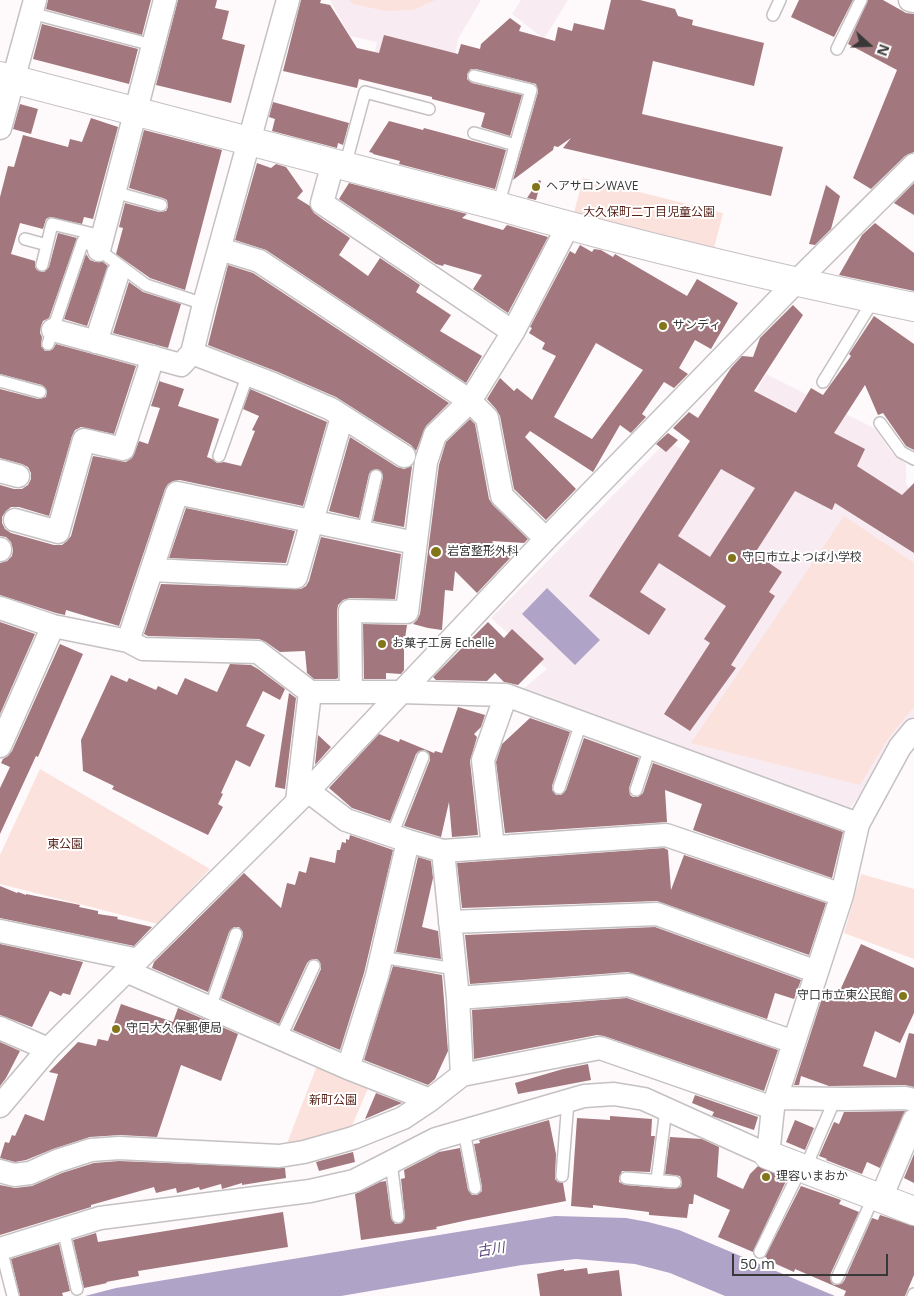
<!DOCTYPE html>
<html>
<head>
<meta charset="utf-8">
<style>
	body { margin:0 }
	#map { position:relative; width:914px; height:1296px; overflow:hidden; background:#fef9fb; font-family:"Open Sans",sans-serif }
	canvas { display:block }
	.north { position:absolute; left:844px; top:20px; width:50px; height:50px; -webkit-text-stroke:4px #fff; paint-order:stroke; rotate:110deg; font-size:14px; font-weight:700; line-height:20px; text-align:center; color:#393838 }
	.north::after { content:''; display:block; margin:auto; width:18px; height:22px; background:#393838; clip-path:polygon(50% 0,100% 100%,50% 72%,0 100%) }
	.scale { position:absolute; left:732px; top:1254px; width:156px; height:22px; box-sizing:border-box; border:2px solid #393838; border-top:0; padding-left:6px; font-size:15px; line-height:18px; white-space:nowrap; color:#393838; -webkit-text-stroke:4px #fff; paint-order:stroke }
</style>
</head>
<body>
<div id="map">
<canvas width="914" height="1296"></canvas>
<div class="north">N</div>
<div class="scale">50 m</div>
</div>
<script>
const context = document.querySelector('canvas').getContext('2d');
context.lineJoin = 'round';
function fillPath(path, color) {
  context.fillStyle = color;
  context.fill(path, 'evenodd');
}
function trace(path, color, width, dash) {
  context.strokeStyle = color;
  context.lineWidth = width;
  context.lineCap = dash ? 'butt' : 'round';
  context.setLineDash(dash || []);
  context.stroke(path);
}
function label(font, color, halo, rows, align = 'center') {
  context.font = font + ' "Open Sans","Noto Sans JP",sans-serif';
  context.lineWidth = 4;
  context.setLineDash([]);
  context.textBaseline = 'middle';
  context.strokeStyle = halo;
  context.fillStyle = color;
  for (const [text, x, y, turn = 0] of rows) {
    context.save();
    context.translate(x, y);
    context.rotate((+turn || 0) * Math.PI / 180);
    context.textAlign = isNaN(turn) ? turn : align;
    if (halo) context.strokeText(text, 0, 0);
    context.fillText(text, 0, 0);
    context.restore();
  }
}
fillPath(new Path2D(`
	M330 0H481L458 39 452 74 375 52 377 42 350 36Z
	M521 0H568L544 39 512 14Z
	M766 374 876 429 891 452 906 464V483L914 499V716L893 741 865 789 844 815 518 693 547 669 491 618 668 440 713 471Z`), '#f8ecf2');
fillPath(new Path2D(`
	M349 0H436L413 10 386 11 352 4Z
	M583 178 723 213 714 248 574 213Z
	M844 516 914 563V707L889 737 860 785 691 743Z
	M40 769 210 869 158 924 0 884V855Z
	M861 874 914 889V959L844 933Z
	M318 1063 369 1086 348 1135 284 1151Z`), '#fce2dc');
fillPath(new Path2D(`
	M547 588 600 640 575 665 522 614Z
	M555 1216 626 1218 648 1222 679 1230 835 1296H725L670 1273 635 1264 576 1259 522 1265 341 1296H85L116 1288Z`), '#afa3c7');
fillPath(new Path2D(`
	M48 0H151L142 35 46 9Z
	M178 0H217L215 8 229 11 222 39 245 45 231 103 156 85Z
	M301 0H321L320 3 330 5 357 48 379 53 384 35 458 54 461 44 480 49 481 44 510 18 521 26 519 31 555 41 558 27 572 31 574 23 604 30 611 0H640L675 9 678 16 693 20 692 25 764 43 754 86 653 61 642 114 783 147 771 196 563 148 571 138 558 147 554 146 553 150 513 180 538 92 536 84 476 69H471L467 74V79L472 83 522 95 510 136 481 127 485 113 432 99V97L359 79 357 88 283 71Z
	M799 0H853L834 37 791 17Z
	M868 0H883L906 13 914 14V152L905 156 871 189 853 178 897 70 848 44Z
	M42 24 138 49 129 84 33 59Z
	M273 102 349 123 343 145 338 143 337 148 272 131 275 119 269 117Z
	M20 104 38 109 31 134 13 129Z
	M91 118 118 127 93 219 84 217 82 224 50 217 46 219 43 229 20 223 11 254 35 261V267L37 270 44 272 49 267 58 233 77 238 49 318 43 321 41 326 40 333 42 337 41 346 45 351H49L53 349 56 344 136 366 114 434 81 427 75 430 72 436 49 516 19 507H11L6 511 2 517V523L5 529 11 533 54 545H62L67 541 71 536 93 456 126 462 132 458 139 441 148 444 160 408 151 406 161 376 159 381 184 389 178 406 219 419 207 457 212 459 217 463 224 462 241 466 255 431 252 430 259 416 243 409 250 389 327 422 303 506 180 480 173 481 168 484 165 489 119 626 66 610 65 615 56 613 0 595V563L7 561 12 556 13 550 11 542 6 537 0 536V485L14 489H22L28 485 31 479V473L28 467 22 464 0 458V389L38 399 46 397 47 391 42 385 0 374V197L8 166 14 167 23 135 68 147 70 139 82 142Z
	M389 121 423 130 424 128 506 150 495 189 399 164 400 161 373 154V153L369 152Z
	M144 130 222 150 185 290 150 278 116 254 123 228 119 227 125 203 159 212 166 211 168 207 167 200 163 198 129 188Z
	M257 163 271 168 276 164 286 167 303 191 297 198 310 206 314 213 325 221 350 238 339 255 368 276 380 258 420 285 416 292 451 315 440 331 482 356 466 383 266 250 235 240Z
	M539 180 541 181 536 200 527 198Z
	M349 183 467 214 462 218 503 230 507 225 548 237 508 313 473 289 482 275 444 264 443 266 436 264 339 199Z
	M914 183V215L894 203Z
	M826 185 840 196 831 229 815 245 809 244Z
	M875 223 914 253V291L839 275 862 235Z
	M580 245 592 252 594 249 601 250 613 257 615 254 687 296 697 279 738 303 711 349 695 340 679 368 688 374 674 388 664 382 642 414 646 417 631 433 620 425 593 472 530 431 525 437 576 489 546 520 514 489 500 416 496 409 487 399 500 378 514 391 517 388 532 400 556 356 542 349 545 343 529 333 532 328 530 327 570 251 575 254ZM596 343 643 370 592 439 554 417Z
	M86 254 90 260 95 262H103L108 266 87 326 64 319Z
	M228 265 253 273 449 403 426 426 416 451 411 445 336 397 278 372 208 345Z
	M129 282 143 292 181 304 168 348 113 333Z
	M793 305 803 315 754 391 796 413 811 388 823 395 851 356 849 354 874 316 914 344V450L906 446 883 413 878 415 865 385 834 433 865 449 857 466 902 495 914 483V553L835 503 832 510 795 491 755 553 782 572 769 592 775 596 731 665 736 668 690 731 664 714 710 643 704 639 726 606 659 563 640 592 666 609 649 635 589 596 690 441 673 428 689 412 698 418 731 368 742 356 753 357 760 338ZM721 469 755 488 710 557 678 536Z
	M470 419 475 424 489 499 493 505 528 539 524 543 492 541 510 558 477 593 455 571 453 591 445 590 442 630 428 628 413 624 417 620 420 614 439 465 446 442Z
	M668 433 678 440 666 452 656 444Z
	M350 437 397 467 404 469 412 466 404 527 373 521 383 477 381 471 377 469 371 471 369 474 359 518 329 511Z
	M186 508 295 531 286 563 169 558Z
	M321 537 401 554 395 599 350 598 343 600 338 605 337 611 338 678 336 679H314L307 673 305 651 280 652 266 642 259 639 148 636 144 634 161 584 301 589 306 586 309 581Z
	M0 622 35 634 0 714Z
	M488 622 504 638 512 629 544 659 518 685 504 682 495 673 487 681 436 680 433 677Z
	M363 624 407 625 404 645V670L401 674 386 673V679H364Z
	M60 644 83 654 38 757 36 756 0 834V788L10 767 1 763 3 759 8 756 12 751Z
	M230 664 251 665 258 669 285 689 280 700 263 691 246 726 265 735 250 767 236 760 221 793 223 794 218 804 223 807 208 835 112 789 114 786 83 771 81 740 111 675 127 682 129 678 156 690 158 686 177 695 185 678 217 692Z
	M289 693 296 698 285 789 275 787Z
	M458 707 485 715 481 727 474 734 477 737 470 761 478 835 452 837 449 802 441 837 404 826 430 760 429 753 425 750 419 751 416 754 390 821 352 808 329 788 379 734 399 742 400 739 434 753 435 751 442 753Z
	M530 718 570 732 552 786V790L556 795H561L566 790 584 738 639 758 629 788 630 795 633 797H638L643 793 653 763 843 832 832 878 693 830 702 804 665 790 667 822 505 833 496 762 502 744Z
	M318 735 331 747 315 765Z
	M350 835 393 850 364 973 340 1050 293 1030 321 969 320 962 317 959 310 960 307 963 279 1024 221 998 243 936V932L239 927H234L229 932 208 992 152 968 154 962 244 873 281 908 287 883 295 885 299 871 306 873 310 857 335 863 337 850H340L342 842 346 843V839L349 840Z
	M664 848 668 850 671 890 684 855 826 903 809 955 657 901 462 908 457 863Z
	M418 857 431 861 433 878 422 927 438 931 441 959 396 952Z
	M0 886 17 893 18 892 26 895V894L80 905 79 907 98 911V914L118 917 117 919 152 927 134 946 0 918Z
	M655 927 801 980 794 999 775 993 767 1019 628 972 470 984 465 935Z
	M0 944 83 962 70 995 63 993 61 996 50 991 32 1027 0 1015Z
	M861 944 914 968V1013L900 1043 875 1031 863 1066 896 1078 909 1033 914 1034V1087L905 1085 829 1086 801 1076 799 1085H794L824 992 837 997Z
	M393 966 442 975 448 1051 435 1079 428 1085 364 1060Z
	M627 998 778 1050 764 1091 604 1036 597 1035 474 1059 472 1010Z
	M121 1004 173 1022 178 1008 238 1034 221 1081 181 1065 157 1137 120 1135 90 1137 53 1149 26 1160 15 1162 0 1158 5 1142 9 1143 12 1135 15 1136 25 1114 44 1121 58 1074 49 1072 78 1042 96 1046 98 1039 108 1041Z
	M0 1042 20 1051 6 1078 0 1086Z
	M588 1064 591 1080 518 1094 515 1083 563 1069Z
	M376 1093 402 1103 365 1119Z
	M695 1095 758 1117 754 1130 712 1116 714 1112 692 1103Z
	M905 1111 880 1168 867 1162 862 1174 826 1160 827 1159 819 1156 834 1122 839 1124 844 1112Z
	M610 1116 652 1119 651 1136H655L650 1172 622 1171 619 1178V1182L625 1185 674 1189 681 1187 682 1182 680 1176 665 1174 670 1137 702 1139 719 1147 717 1177 743 1189 750 1174 758 1166 787 1179 753 1252 718 1237 730 1210 694 1194 693 1204H689L687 1218 649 1215V1212L593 1205V1208L571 1206 577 1118 610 1120Z
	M549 1120 556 1154 555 1179 558 1182 563 1183 566 1201 468 1220 436 1227 437 1229 361 1240 355 1194 380 1182 386 1181 391 1218 395 1224 402 1223 405 1217 401 1179 405 1178 404 1170 439 1152 460 1148 468 1190 472 1195H477L482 1191V1187L474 1144 480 1143 479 1140Z
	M795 1120 814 1128 805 1150 786 1142Z
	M353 1152 355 1162 319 1171 316 1162Z
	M914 1154V1183L904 1178Z
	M119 1161 285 1168 286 1178 242 1185V1183L222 1189 221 1184 200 1190 199 1187 177 1193 176 1188 156 1193 154 1187 91 1205V1207L0 1235V1185L15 1188 32 1186 62 1173 94 1163Z
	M801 1186 841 1200 839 1204 859 1212 830 1275 831 1282 834 1285 841 1284 844 1281 872 1218 878 1220 880 1215 914 1226V1275L905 1296H844L846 1291 795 1269 794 1272 767 1260V1258L765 1257Z
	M283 1212 288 1247 138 1271 139 1276 106 1282 107 1283 84 1288 73 1240 96 1233 98 1242Z
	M59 1244 70 1291 62 1293 63 1296H20L11 1259Z
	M587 1268 588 1274 619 1270 622 1296H540L537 1274 564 1269V1271Z`), '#a2787e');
const service = new Path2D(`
	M31 13 141 42
	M773 15 780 0
	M837 49 861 0
	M474 76 531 90 498 206
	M474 133 515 145
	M345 166 365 92 429 109
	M114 192 161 205
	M25 239 47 245
	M42 265 52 224 102 236
	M48 344 83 241 99 250 146 285 204 304
	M0 381 40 392
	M823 382 874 299
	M880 423 901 452 914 459
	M219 456 248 374
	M363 532 376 476
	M559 788 581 723
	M636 790 650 748
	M392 835 423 757
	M381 957 455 969
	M210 1008 236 934
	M280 1039 314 966
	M464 1131 475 1188
	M391 1162 398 1217
	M805 1169 835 1099
	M562 1176 568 1101
	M626 1178 675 1182
	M657 1180 666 1109
	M63 1229 77 1289
	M1 1249 13 1296
	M760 1252 801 1168
	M837 1278 874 1196
	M913 1296 914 1294`);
const minor = new Path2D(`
	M910 0 914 1
	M0 128 35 0
	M333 163 322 203 513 332
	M220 249 259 261 470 401 487 418 502 496 546 539
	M99 250 165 0
	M53 330 181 365 192 353 204 304 288 0
	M96 342 118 273
	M192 353 273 384 331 409 404 456
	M0 471 18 476
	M15 520 58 532 84 440 123 449 153 357
	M0 549V550
	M152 570 296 577 342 417
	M0 608 53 626 128 641 143 649 258 652 310 692H400L506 695 858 824 900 747 914 730
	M128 641 177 493 415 543
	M351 692 350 611 407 612 426 462 435 435 470 401 513 332 568 226
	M0 746 53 626
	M308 791 346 820 408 841 443 851 666 835 842 895
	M297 801 310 692
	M493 847 483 760 506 695
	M443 851 458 998 462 1075
	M450 922 657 914 817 972
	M0 931 138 960
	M126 971 348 1068 430 1100
	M458 998 629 985 794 1042
	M0 1028 48 1049
	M348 1068 377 976 408 841
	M776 1098 847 1099 905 1098 914 1100
	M0 1106 48 1049 308 791 546 539 795 283 914 165
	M0 1171 14 1175 30 1173 57 1161 91 1150 119 1148 279 1156 304 1152 353 1138 403 1118 430 1100 462 1075 600 1048 773 1108
	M881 1198 914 1120
	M0 1249 100 1218 310 1191 354 1181 436 1139 584 1096 614 1094 644 1099 768 1155 773 1108 776 1098 842 895 858 824`);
const tertiary = new Path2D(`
	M0 76 498 206C635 245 774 278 914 307
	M768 1155 914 1211`);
trace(service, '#c5c1c3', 14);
trace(minor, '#c5c1c3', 25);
trace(tertiary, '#c5c1c3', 30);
trace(service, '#fff', 11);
trace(minor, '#fff', 22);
trace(tertiary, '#fff', 28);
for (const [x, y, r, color] of [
	[536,187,5,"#83761a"],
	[663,326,5,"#83761a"],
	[436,552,6,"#83761a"],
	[732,558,5,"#83761a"],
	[382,644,5,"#83761a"],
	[903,996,5,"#83761a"],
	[116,1029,5,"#83761a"],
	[766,1177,5,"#83761a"]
]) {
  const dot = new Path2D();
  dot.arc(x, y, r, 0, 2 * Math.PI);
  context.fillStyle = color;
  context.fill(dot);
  trace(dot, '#fff', 2);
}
label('12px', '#393838', '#fff', [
	["ヘアサロンWAVE",546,187],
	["サンディ",673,326],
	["岩宮整形外科",447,552],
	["守口市立よつば小学校",742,558],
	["お菓子工房 Echelle",392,644],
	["守口市立東公民館",893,996,"right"],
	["守口大久保郵便局",126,1029],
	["理容いまおか",776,1177]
], 'left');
label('12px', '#551f16', '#fff', [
	["大久保町二丁目児童公園",649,213],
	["東公園",65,845],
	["新町公園",333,1101]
]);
label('italic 14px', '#5d4b7e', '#fff', [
	["古川",491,1250,-9]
]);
</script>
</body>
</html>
